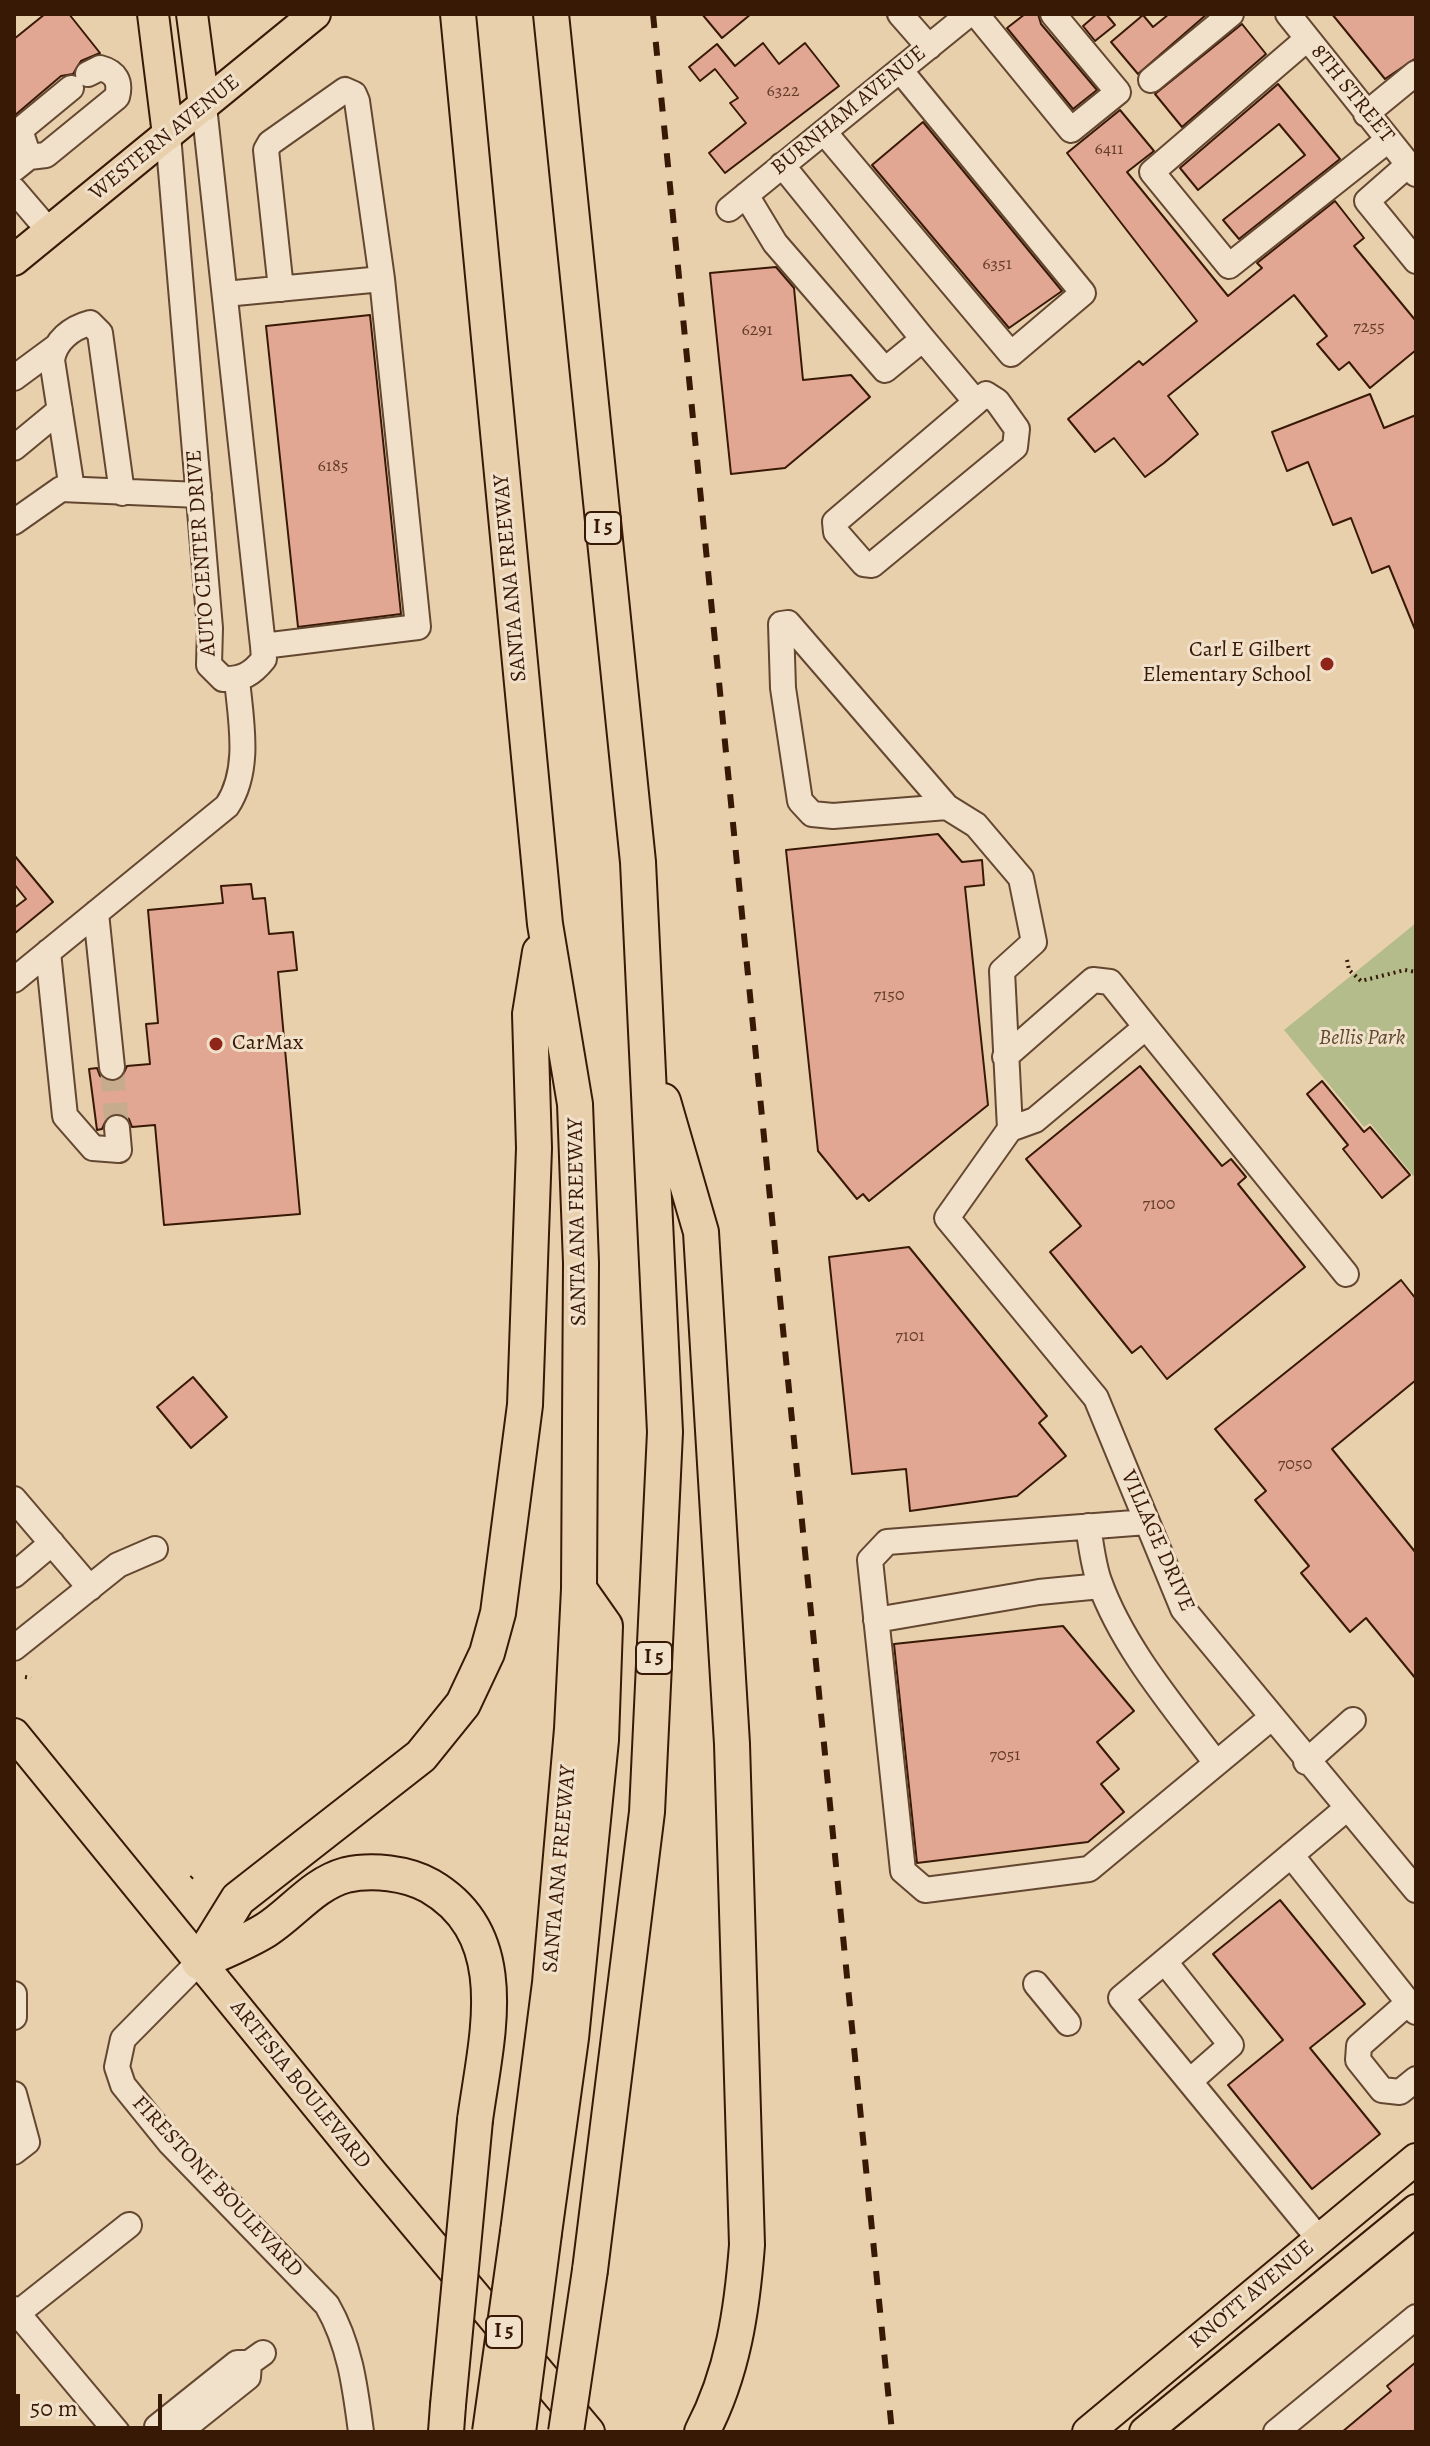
<!DOCTYPE html>
<html>
<head>
<meta charset="utf-8">
<style>
	body { margin:0 }
	#map { position:relative; width:1430px; height:2446px; overflow:hidden; background:#e9d0ad; font-family:Alegreya,serif }
	canvas { display:block }
	.frame { position:absolute; inset:0; border:16px solid #381906; pointer-events:none }
	.scale { position:absolute; left:16px; top:2394px; width:146px; height:36px; box-sizing:border-box; border:4px solid #381906; border-top:0; padding-left:10px; font-size:24px; line-height:28px; white-space:nowrap; color:#381906; -webkit-text-stroke:6px #f1e0ca; paint-order:stroke }
</style>
</head>
<body>
<div id="map">
<canvas width="1430" height="2446"></canvas>
<div class="frame"></div>
<div class="scale">50 m</div>
</div>
<script>
const context = document.querySelector('canvas').getContext('2d');
context.lineJoin = 'round';
function fillPath(path, color) {
  context.fillStyle = color;
  context.fill(path, 'evenodd');
}
function trace(path, color, width, dash) {
  context.strokeStyle = color;
  context.lineWidth = width;
  context.lineCap = dash ? 'butt' : 'round';
  context.setLineDash(dash || []);
  context.stroke(path);
}
function label(font, color, halo, rows, align = 'center') {
  context.font = font + ' Alegreya,serif';
  context.lineWidth = 6;
  context.setLineDash([]);
  context.textBaseline = 'middle';
  context.strokeStyle = halo;
  context.fillStyle = color;
  for (const [text, x, y, turn = 0] of rows) {
    context.save();
    context.translate(x, y);
    context.rotate((+turn || 0) * Math.PI / 180);
    context.textAlign = isNaN(turn) ? turn : align;
    if (halo) context.strokeText(text, 0, 0);
    context.fillText(text, 0, 0);
    context.restore();
  }
}
fillPath(new Path2D(`
	M1416 923V1179L1370 1123 1364 1127 1284 1030Z`), '#b4bc8b');
const building = new Path2D(`
	M45 14H69L100 53 81 61 73 74 61 76 14 116V39Z
	M702 14H751L722 38Z
	M1025 14H1038L1041 24 1097 90 1073 109 1007 28Z
	M1097 14H1106L1115 25 1095 41 1083 26Z
	M1169 14H1207L1138 74 1111 42 1143 15 1153 27Z
	M1332 14H1416V58L1385 79Z
	M1242 24 1266 54 1182 127 1155 94Z
	M763 43 779 64 805 43 839 86 725 173 709 153 746 123 730 103 738 98 715 69 700 81 689 67 717 44 735 66Z
	M1278 84 1340 159 1239 239 1223 220 1305 155 1279 124 1198 190 1180 168Z
	M1120 110 1154 151 1127 172 1228 296 1262 268 1257 263 1335 201 1364 238 1354 246 1416 321V350L1370 388 1349 362 1339 370 1317 344 1327 336 1294 295 1168 396 1198 434 1164 463 1145 477 1114 438 1095 452 1068 419 1139 361 1143 365 1197 321 1067 153Z
	M923 122 1062 291 1009 328 872 165Z
	M776 267 794 288 803 380 851 375 870 397 785 468 731 474 710 273Z
	M370 315 401 614 298 627 266 326Z
	M1370 394 1384 428 1416 415V632L1389 566 1372 573 1351 518 1333 525 1308 462 1287 471 1272 432Z
	M938 834 962 862 982 860 984 885 965 887 988 1105 869 1201 863 1194 857 1199 818 1151 786 850Z
	M14 855 53 902 14 934V908L26 899 14 884Z
	M251 884 253 899 265 898 269 934 293 932 297 970 278 972 300 1214 164 1225 155 1125 132 1127 129 1119 116 1113 108 1116 102 1129 97 1130 89 1069 97 1068 100 1076 113 1082 121 1079 127 1066 150 1064 146 1024 158 1023 148 910 223 903 221 886Z
	M1140 1066 1222 1166 1231 1159 1246 1177 1238 1184 1305 1267 1167 1379 1141 1346 1132 1353 1050 1252 1081 1226 1026 1159Z
	M1322 1081 1364 1132 1370 1127 1410 1175 1382 1198 1343 1149 1348 1145 1307 1094Z
	M909 1247 1047 1416 1039 1423 1066 1456 1017 1496 910 1511 906 1469 852 1474 829 1257Z
	M1401 1280 1416 1299V1380L1332 1449 1416 1553V1679L1366 1618 1350 1632 1301 1573 1309 1566 1255 1500 1266 1491 1215 1429Z
	M193 1377 227 1417 191 1448 157 1407Z
	M1063 1626 1134 1711 1097 1742 1119 1769 1101 1784 1124 1812 1088 1842 917 1863 894 1644Z
	M1280 1900 1365 2004 1310 2048 1380 2134 1312 2189 1228 2085 1283 2040 1213 1954Z
	M1416 2362V2432H1342L1391 2391 1387 2386Z`);
fillPath(building, '#e2a793');
trace(building, '#381906', 2);
trace(new Path2D(`
	M112 1067 117 1128`), '#c6ab8c', 24, [24, 12]);
const minor = new Path2D(`
	M900 14 929 47
	M976 14 1071 130 1118 92 1053 14
	M1288 14 1416 174
	M1307 39 1152 172 1229 266 1388 140
	M1151 80 1231 14
	M1366 114 1416 73
	M824 132 1011 354 1083 293 900 70
	M168 135 210 628 209 665 223 679C242 680 252 674 264 659L263 646 204 106
	M29 157 46 155 117 97C121 82 116 72 100 68L88 74
	M1408 165 1367 201 1416 261
	M14 169 29 157 20 130 71 88
	M14 190 50 232
	M746 195 775 243 885 370 923 339 782 165
	M729 209 969 14
	M281 289 266 150 270 143 345 90 354 94 357 101 382 279
	M225 294 382 279 418 627 263 646
	M923 339 976 402 835 522 836 532 864 564 872 565 1015 447 1017 429 997 401 986 394 976 402
	M14 378 56 347
	M14 448 60 410
	M72 489 52 360C55 341 71 328 90 323L100 333 122 493
	M14 522 61 489 199 495
	M947 807 833 816 812 814 800 801 783 688 781 624 788 623 947 807 976 825 1021 878 1034 942 1002 971 1010 1129 947 1218 1096 1398 1183 1609 1416 1890
	M96 913 112 1067
	M48 952 65 1116 93 1148 119 1150 117 1128
	M14 980 227 806C251 770 241 721 237 680
	M1005 1057 1093 980 1110 982 1146 1027
	M1010 1129 1035 1120 1146 1027 1346 1274
	M14 1499 90 1588
	M1147 1522 887 1542 870 1560 903 1871 925 1890 1089 1869 1271 1718
	M1088 1526C1091 1544 1093 1564 1099 1581 1123 1648 1174 1707 1216 1763
	M14 1575 52 1543
	M876 1620 1039 1592 1101 1586
	M14 1648 118 1565 155 1549
	M1306 1762 1353 1720
	M1291 1855 1416 2012
	M199 1962 123 2039 117 2067 123 2085 170 2143 327 2305C350 2345 355 2386 361 2432
	M1165 1962 1231 2045 1190 2081
	M1036 1984 1068 2023
	M14 1994V2017
	M1409 2002 1359 2046 1358 2060 1382 2090 1400 2092 1416 2079
	M14 2094 27 2142 14 2152
	M1319 2239 1121 1998 1346 1809
	M14 2309 117 2432
	M14 2316 129 2225
	M157 2432V2427L237 2363H249L263 2353
	M179 2432 248 2377 249 2363
	M1276 2432 1416 2317`);
const major = new Path2D(`
	M153 14 168 135
	M192 14 204 106
	M14 260 315 14
	M14 1734 372 2173 589 2432
	M1088 2432 1416 2159
	M1145 2432 1416 2210`);
const highway = new Path2D(`
	M458 14 545 924 575 1104 581 1263 579 1589 572 1729 550 1983 518 2232
	M551 14 638 862 665 1432 647 1812 590 2270
	M663 1101 701 1232 732 1744 747 2245C742 2310 733 2373 702 2432
	M199 1962 238 1899 421 1756 463 1704 487 1653 498 1613 525 1405 534 1148 530 1014 540 952
	M200 1962C221 1952 245 1943 266 1930 293 1913 313 1884 346 1875 372 1869 407 1873 430 1886 516 1936 486 2038 475 2120
	M544 2233 571 2038 601 1740 605 1626 579 1589
	M446 2432 448 2405`);
trace(minor, '#644730', 28);
trace(major, '#381906', 34);
trace(highway, '#381906', 38);
trace(new Path2D(`
	M1347 960 1349 970 1361 981 1405 970 1416 972
	M25 1677 31 1678
	M191 1878 195 1874`), '#381906', 4, [2, 4]);
trace(minor, '#f1e0ca', 24);
trace(major, '#e9d0ad', 30);
trace(highway, '#e9d0ad', 34);
trace(new Path2D(`
	M653 14 892 2432`), '#381906', 6, [14, 14]);
const highwayBridge = new Path2D(`
	M448 2405 475 2120
	M490 2432 518 2232
	M518 2432 544 2233
	M566 2432 590 2270`);
trace(highwayBridge, '#381906', 38, []);
trace(highwayBridge, '#e9d0ad', 34);
for (const [x, y, r, color] of [
	[1327,664,8,"#8f2418"],
	[216,1044,8,"#8f2418"]
]) {
  const dot = new Path2D();
  dot.arc(x, y, r, 0, 2 * Math.PI);
  context.fillStyle = color;
  context.fill(dot);
  trace(dot, '#f1e0ca', 3);
}
label('18px', '#623c29', null, [
	["6322",783,92],
	["6411",1109,150],
	["6351",997,265],
	["7255",1369,328],
	["6291",757,331],
	["6185",333,467],
	["7150",889,996],
	["7100",1159,1205],
	["7101",910,1337],
	["7050",1295,1465],
	["7051",1005,1756]
]);
for (const [x, y, w] of [
	[603,528,36],
	[654,1658,36],
	[504,2332,36]
]) {
  const box = new Path2D();
  box.roundRect(x - w / 2, y - 16, w, 32, 6);
  context.fillStyle = '#f1e0ca';
  context.fill(box);
  trace(box, '#381906', 2);
}
label('bold 20px', '#381906', null, [
	["I 5",603,528],
	["I 5",654,1658],
	["I 5",504,2332]
]);
label('22px', '#381906', '#f1e0ca', [
	["8TH STREET",1352,94,51],
	["BURNHAM AVENUE",849,111,-39],
	["WESTERN AVENUE",165,138,-39],
	["AUTO CENTER DRIVE",202,553,-94],
	["SANTA ANA FREEWAY",511,578,-95],
	["SANTA ANA FREEWAY",578,1222,-91],
	["VILLAGE DRIVE",1157,1541,66],
	["SANTA ANA FREEWAY",560,1869,-85],
	["ARTESIA BOULEVARD",300,2085,51],
	["FIRESTONE BOULEVARD",217,2187,47],
	["KNOTT AVENUE",1252,2295,-40]
]);
label('22px', '#381906', '#f1e0ca', [
	["Carl E Gilbert",1311,651],
	["Elementary School",1311,676],
	["CarMax",232,1044,"left"]
], 'right');
label('italic 22px', '#5d4a2e', '#f1e0ca', [
	["Bellis Park",1362,1039]
]);
</script>
</body>
</html>
